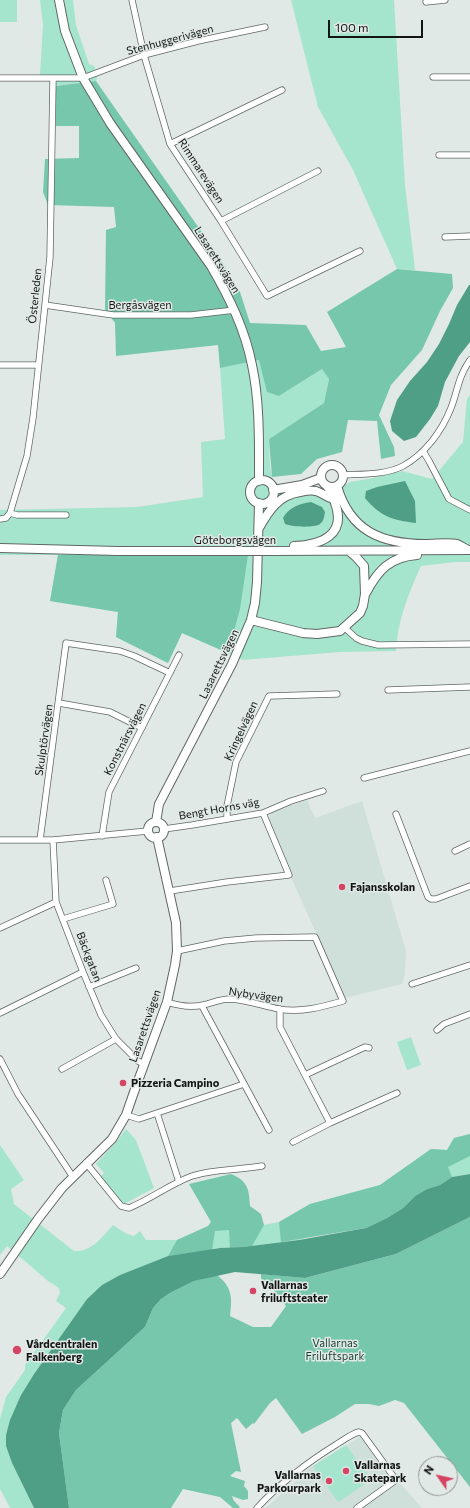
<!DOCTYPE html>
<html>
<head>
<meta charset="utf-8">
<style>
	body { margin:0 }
	#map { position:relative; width:470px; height:1508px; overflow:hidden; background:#e1e9e6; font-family:Commissioner,sans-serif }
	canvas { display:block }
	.north { position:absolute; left:418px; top:1456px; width:40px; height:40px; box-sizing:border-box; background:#e1e9e6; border:1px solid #8e9492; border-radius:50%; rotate:304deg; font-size:11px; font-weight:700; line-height:16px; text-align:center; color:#121514 }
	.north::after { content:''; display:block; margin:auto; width:14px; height:18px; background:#d44463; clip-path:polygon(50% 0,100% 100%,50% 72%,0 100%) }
	.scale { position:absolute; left:328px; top:20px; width:95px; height:18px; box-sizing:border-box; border:2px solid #121514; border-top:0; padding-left:5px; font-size:12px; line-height:14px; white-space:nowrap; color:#121514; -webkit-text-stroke:3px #e1e9e6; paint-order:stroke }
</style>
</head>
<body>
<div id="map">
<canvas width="470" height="1508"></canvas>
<div class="north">N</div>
<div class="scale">100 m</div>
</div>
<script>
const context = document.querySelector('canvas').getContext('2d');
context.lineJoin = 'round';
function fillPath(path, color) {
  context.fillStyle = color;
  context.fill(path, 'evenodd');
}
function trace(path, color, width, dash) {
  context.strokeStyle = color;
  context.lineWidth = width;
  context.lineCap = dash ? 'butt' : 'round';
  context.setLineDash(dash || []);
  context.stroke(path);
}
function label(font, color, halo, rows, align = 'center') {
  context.font = font + ' Commissioner,sans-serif';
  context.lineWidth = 3;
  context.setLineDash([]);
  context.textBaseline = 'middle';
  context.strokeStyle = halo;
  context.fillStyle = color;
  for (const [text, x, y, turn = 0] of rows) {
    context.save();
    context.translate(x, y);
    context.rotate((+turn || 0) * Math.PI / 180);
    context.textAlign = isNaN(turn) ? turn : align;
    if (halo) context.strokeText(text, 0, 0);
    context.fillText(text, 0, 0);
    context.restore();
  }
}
fillPath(new Path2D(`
	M307 800 315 818 362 801 406 951 405 975 402 984 345 998 287 868 269 822V818L272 812Z
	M360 1437 386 1473 395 1484 398 1481 422 1508H266L308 1469Z`), '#cfdfd9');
fillPath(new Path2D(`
	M0 0H17V22H0Z
	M40 0H73L76 25 89 64 94 66 98 76 96 81 56 86 40 74 43 25Z
	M291 0H394L405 185 415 270 397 269 353 170 318 107Z
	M259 360 279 396 322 369 329 379 324 403 269 439 270 467 273 480 280 485 320 487 337 490 350 482 373 478 402 471 432 479 463 442 467 399 470 395V562H455L421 566C409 592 397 622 396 651L340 652 243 660 182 633 168 663 116 637 118 612 50 601 58 555H0V510L137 507 203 497 201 442 225 439 220 368Z
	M411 1037 421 1065 407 1070 397 1042Z
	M126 1129 136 1140 154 1188 124 1204 120 1201 100 1177 104 1173 96 1164 117 1141Z
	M470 1134V1174L452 1177 440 1185 427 1189 415 1196 299 1240 243 1247 220 1248 168 1256 120 1275 102 1285 87 1299 34 1374 21 1395 6 1446 12 1463 34 1508H10L0 1489V1419L6 1397 25 1370V1365L66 1308 56 1301 60 1293 59 1288 48 1281 7 1246 0 1255V1145L24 1180 11 1189 14 1204 74 1251C92 1252 102 1237 113 1225L127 1234 134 1236 140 1231 146 1240H177L208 1226 243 1229 279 1222 310 1204 380 1185 431 1149 447 1150 454 1138Z
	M346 1445 371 1480 338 1502 313 1466Z`), '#a5e5ce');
fillPath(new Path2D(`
	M96 81 220 258 240 292 250 323 306 325 321 351 346 347 327 312 397 269 452 274 453 288 440 311 422 350 391 385 379 415 394 447 395 456 381 459 377 421 348 420 342 452 317 459 301 474 272 477 269 439 324 403 329 379 322 369 279 396 267 392 259 360 220 368 218 345 116 356 115 323 105 309 106 230 116 227 114 207 48 205 43 192 45 159 79 158V126H56V86Z
	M58 555H248L240 609 228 653 182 633 168 663 116 637 118 612 50 601Z
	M470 1134V1156L448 1167 452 1177 440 1185 427 1189 415 1196 403 1208 387 1218 366 1228 281 1242 279 1222 310 1204 380 1185 431 1149 447 1150 454 1138Z
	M231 1174C248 1181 249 1189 250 1206L261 1214 264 1225 252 1246 230 1248 229 1230 215 1231 212 1250 168 1256 177 1240 208 1226 211 1222 189 1184Z
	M470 1217V1487L404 1403 395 1400 379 1406 369 1404H355L335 1417 302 1434 276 1398 270 1403 254 1424 253 1423 246 1429 237 1418 231 1423 241 1472 236 1471 230 1476 245 1481 244 1486 248 1491V1499L243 1500 232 1496 234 1501 240 1507 239 1508H233L220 1497 183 1489 171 1508H69L59 1433 63 1410 76 1390 145 1327 153 1308 161 1299 170 1293 194 1281 217 1275C233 1288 232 1298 230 1316L253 1327H271L286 1306 268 1283 261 1279V1274L305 1278 396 1254Z`), '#77c7ad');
fillPath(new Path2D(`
	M469 285H470V342L459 356 445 382 438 406 430 419 416 437 404 441 392 431 390 421 397 400 410 381 427 362 439 344 449 324 457 305Z
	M405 481 415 501 416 523C392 520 381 517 365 498L366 491 377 487Z
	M311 502 322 507 325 512C324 517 324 521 320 524 314 528 292 527 285 524L283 518C289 507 299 504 311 502Z
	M470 1174V1217L396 1254 305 1278 235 1272 194 1281 170 1293 161 1299 153 1308 145 1327 76 1390 63 1410 59 1433 69 1508H34L12 1463 6 1446V1435L10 1420 21 1395 34 1374 87 1299 102 1285 120 1275 168 1256 220 1248 243 1247 299 1240 366 1228 387 1218 403 1208 415 1196 427 1189 440 1185 452 1177Z`), '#4f9f86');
const street = new Path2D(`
	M132 0 144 55 170 144 221 221 267 296 360 251
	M426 2 445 0
	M433 77H470
	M0 78H83L144 55 198 41 265 27
	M170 144 282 90
	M439 155H470
	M221 221 318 171
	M445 237 470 236
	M45 305 113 315H191L235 310
	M0 365H38
	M423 451 429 461 449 499 470 510
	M343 475C362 474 386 475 403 466 425 454 442 431 451 408 458 390 458 377 470 360
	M10 513 17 515H66
	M0 519 6 518 10 513 27 456 33 418 45 305 50 257 53 79
	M345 628 356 638 362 641 378 645 470 644
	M388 690 470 687
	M59 703 110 712 142 728
	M364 778 470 751
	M396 814 428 897 431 899H436L470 886
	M227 819V806L236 762 269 696 337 694
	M164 829 192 825 263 813 291 801 323 791
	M102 836 109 792 179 655
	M0 840H53L148 831
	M40 840 66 643 120 651 134 656 170 673
	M53 840 56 902 83 972 101 1015 116 1039 138 1061 144 1064
	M455 851 470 844
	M170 891 227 882 289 875 263 813
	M63 919 113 904 106 880
	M0 928 56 902
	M412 984 470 965
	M89 987 136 968
	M167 1002C179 1006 190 1008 203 1005 212 1003 220 999 230 999 247 1000 263 1006 279 1009 300 1013 322 1007 343 1001L315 937 256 938 224 941 177 951
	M202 1006 269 1130
	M280 1009V1027L330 1123
	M0 1013 83 972
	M437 1030 444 1024 470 1014
	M0 1059 18 1094 73 1177
	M62 1069 116 1039
	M305 1075 365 1047 369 1048
	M157 1113 179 1182
	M126 1115 139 1119 244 1084
	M293 1142 330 1123 397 1093
	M86 1163 121 1206 129 1208C151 1199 170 1184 192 1176 212 1169 240 1170 262 1166
	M257 1508C281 1482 308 1462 337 1444 344 1440 351 1434 359 1432L362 1433 396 1480 357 1508`);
const secondary = new Path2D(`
	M59 0 65 31 83 78 110 123 211 266C229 297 245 329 252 365 260 402 259 442 259 481
	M321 476a11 11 0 1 1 22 0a11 11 0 1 1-22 0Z
	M250 492a12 12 0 1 1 24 0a12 12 0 1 1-24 0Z
	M337 486C350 531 381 544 426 544 436 544 447 542 457 544 460 545 464 548 468 550
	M273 490 302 485 321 478
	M259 528C269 510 279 495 300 492 305 491 311 490 316 491 322 493 327 497 333 499
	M294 546C321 545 347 535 335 503 332 496 331 491 327 486
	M0 548 118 551H247
	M270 551 470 550
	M366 593C378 570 390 557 417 555
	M251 620 303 633 317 634 340 631 360 613 363 606 365 594 364 566 356 557 349 551
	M156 822 159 804 232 664 251 620 255 603 257 582 259 503
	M148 830a8 8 0 1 1 16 0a8 8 0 1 1-16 0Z
	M0 1274 38 1219 62 1188 112 1139 126 1115 134 1092 167 1002 175 965 177 951 176 923 157 837`);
trace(street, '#606764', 7);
trace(secondary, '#606764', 10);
trace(street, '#fff', 5.5);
trace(secondary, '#fff', 8);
const secondaryBridge = new Path2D(`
	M247 551H270`);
trace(secondaryBridge, '#606764', 10, []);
trace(secondaryBridge, '#fff', 8);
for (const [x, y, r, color] of [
	[342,887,4,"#d44463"],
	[123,1083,4,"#d44463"],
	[253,1291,4,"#d44463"],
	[17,1350,5,"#d44463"],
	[346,1471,4,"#d44463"],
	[329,1481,4,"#d44463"]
]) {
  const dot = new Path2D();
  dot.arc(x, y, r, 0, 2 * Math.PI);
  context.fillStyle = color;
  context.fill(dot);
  trace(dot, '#e1e9e6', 1.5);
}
label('11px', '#121514', '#e1e9e6', [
	["Stenhuggerivägen",170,40,-15],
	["Rimmarevägen",201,171,57],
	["Lasarettsvägen",217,260,58],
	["Österleden",35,296,-84],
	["Bergåsvägen",140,305],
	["Göteborgsvägen",235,540],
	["Lasarettsvägen",219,664,-64],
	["Kringelvägen",241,731,-65],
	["Konstnärsvägen",125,739,-63],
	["Skulptörvägen",44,740,-82],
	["Bengt Horns väg",219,809,-10],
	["Bäckgatan",89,957,69],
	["Nybyvägen",256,995,8],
	["Lasarettsvägen",145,1026,-71]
]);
label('bold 11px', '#121514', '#e1e9e6', [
	["Fajansskolan",350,887],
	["Pizzeria Campino",131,1083],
	["Vallarnas",261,1285],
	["friluftsteater",261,1298],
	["Vårdcentralen",26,1344],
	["Falkenberg",26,1357],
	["Vallarnas",354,1465],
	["Skatepark",354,1478],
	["Vallarnas",321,1475,"right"],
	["Parkourpark",321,1488,"right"]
], 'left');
label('11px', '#183d32', '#e1e9e6', [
	["Vallarnas",335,1343],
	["Friluftspark",335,1356]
]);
</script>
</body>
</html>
